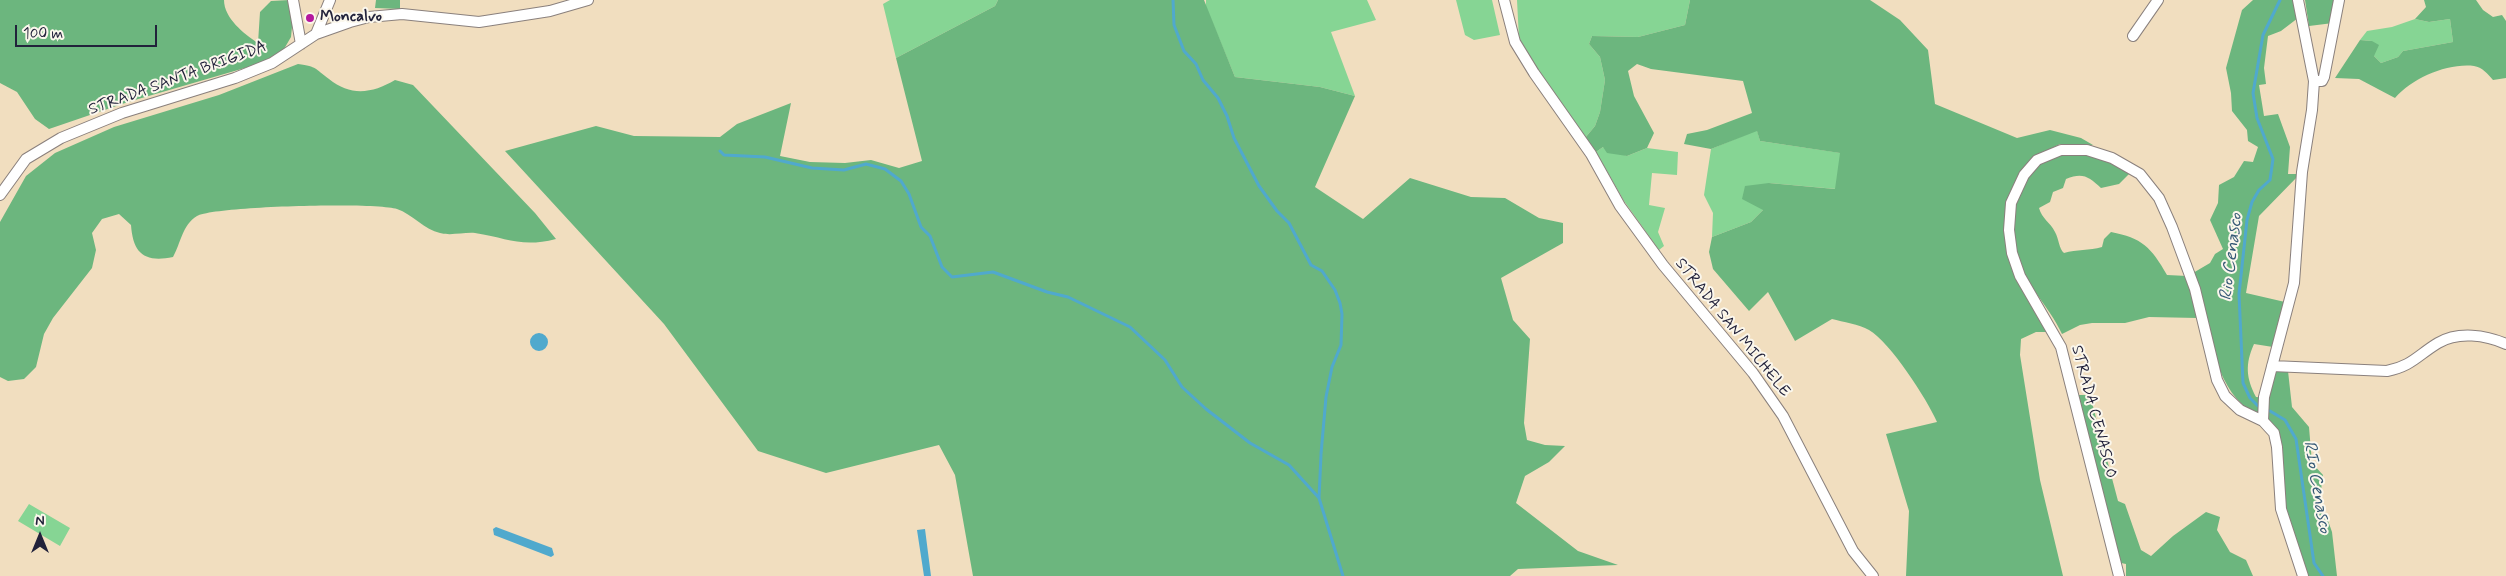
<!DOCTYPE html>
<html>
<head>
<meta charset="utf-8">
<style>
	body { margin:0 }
	#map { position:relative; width:2506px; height:576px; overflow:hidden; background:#f1debf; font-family:Mynerve,sans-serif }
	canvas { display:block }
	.north { position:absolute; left:15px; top:511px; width:50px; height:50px; -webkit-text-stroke:4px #fbf7ec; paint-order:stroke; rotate:0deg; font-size:14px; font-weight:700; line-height:20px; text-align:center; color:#22223b }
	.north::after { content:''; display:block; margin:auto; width:18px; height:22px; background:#22223b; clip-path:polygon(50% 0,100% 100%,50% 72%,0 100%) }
	.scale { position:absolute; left:15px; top:25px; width:142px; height:22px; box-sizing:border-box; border:2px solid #22223b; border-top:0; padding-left:6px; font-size:15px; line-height:18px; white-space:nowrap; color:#22223b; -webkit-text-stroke:4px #fbf7ec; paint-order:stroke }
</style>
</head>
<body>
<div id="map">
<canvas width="2506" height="576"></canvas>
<div class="north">N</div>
<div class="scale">100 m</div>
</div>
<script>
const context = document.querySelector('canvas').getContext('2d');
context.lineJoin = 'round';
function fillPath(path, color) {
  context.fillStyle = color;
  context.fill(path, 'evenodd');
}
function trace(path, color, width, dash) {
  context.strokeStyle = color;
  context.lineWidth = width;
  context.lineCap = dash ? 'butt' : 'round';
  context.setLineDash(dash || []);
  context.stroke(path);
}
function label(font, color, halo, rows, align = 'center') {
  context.font = font + ' Mynerve,sans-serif';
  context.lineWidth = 4;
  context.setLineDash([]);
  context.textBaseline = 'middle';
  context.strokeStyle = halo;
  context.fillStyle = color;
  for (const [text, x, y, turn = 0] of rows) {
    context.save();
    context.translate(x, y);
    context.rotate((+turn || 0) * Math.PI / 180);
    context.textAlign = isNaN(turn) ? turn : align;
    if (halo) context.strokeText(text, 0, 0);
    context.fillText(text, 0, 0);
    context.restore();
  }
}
fillPath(new Path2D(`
	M890 0H998L995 6 896 58 883 4Z
	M1206 0H1367L1376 20 1331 32 1355 96 1320 87 1235 77 1206 7Z
	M1456 0H1492L1500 35 1474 40 1465 35Z
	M1517 0H1690L1685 25 1638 37 1592 36 1589 44 1600 57 1605 80 1600 112 1595 126 1585 138 1557 100 1519 39Z
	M2415 19 2429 22 2450 19 2453 42 2403 51 2398 57 2381 63 2374 56 2372 41 2360 40 2367 31 2392 27Z
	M1757 130 1760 141 1841 153 1836 189 1769 183 1763 210 1751 222 1712 237 1713 213 1704 195 1711 149Z
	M1603 147 1627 156 1647 148 1678 152 1677 175 1652 173 1649 205 1665 208 1658 232 1664 246 1659 250 1624 201 1596 152Z
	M29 504 70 528 60 546 18 521Z`), '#86d594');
fillPath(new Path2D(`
	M0 0H224C224 18 244 34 258 43L260 12 271 1 290 0 293 17 291 37 284 49 262 63 128 102 49 129 35 119 17 92 0 83Z
	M376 0H400V9L375 8Z
	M998 0H1204L1235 77 1320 87 1355 96 1315 187 1363 219 1410 178 1471 197 1505 198 1539 218 1563 223V243L1501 278 1513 320 1530 339 1524 423 1527 440 1545 445 1565 446 1549 462 1525 476 1516 503 1578 551 1618 565 1518 569 1510 576H973L955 475 939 445 826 473 758 451 664 324 505 151 596 126 634 136 720 137 737 124 791 103 780 156 810 162 845 163 871 160 899 168 922 161 896 58 995 6Z
	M1690 0H1870L1900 20 1928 50 1935 104 2017 138 2050 130 2081 138 2093 145 2060 144 2035 157 2021 171 2008 202 2009 255 2050 332H2036L2021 339 2020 355 2040 480 2063 576H1895H1906L1909 511 1886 434 1937 422C1927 399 1890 342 1869 330 1859 324 1843 322 1832 319L1795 341 1768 292 1749 311 1713 269 1709 252 1712 237 1751 222 1763 210 1742 199 1745 186 1769 183 1835 189 1840 153 1760 141 1757 131 1711 149 1684 144 1687 134 1707 130 1752 113 1743 81 1651 69 1637 64 1628 71 1634 96 1654 133 1647 148 1627 156 1607 153 1603 147 1596 152 1585 138 1595 126 1600 112 1605 80 1600 57 1589 44 1592 36 1638 37 1685 25Z
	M2253 0H2295L2298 18 2281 31 2268 36 2264 68 2266 84 2259 85 2264 116 2278 114 2290 147 2288 174H2300L2259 216 2246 293 2285 302 2273 347 2254 344C2245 364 2246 378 2256 397L2269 398 2275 372 2288 371 2292 407 2309 427 2312 463 2323 475 2320 498 2332 532 2337 576H2307L2283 509 2268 421C2260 415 2249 411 2242 404 2213 379 2203 310 2193 273L2210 263 2215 254 2223 249 2210 220 2218 203 2219 185 2234 177 2244 161 2253 162 2258 147 2248 141 2247 130 2232 111 2231 93 2226 68 2242 10Z
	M2305 0H2337L2333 23 2309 26Z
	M2424 0H2476L2483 10 2493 17 2502 15 2506 21V78L2493 80C2488 74 2482 67 2474 66 2447 63 2413 78 2395 98L2359 79 2335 78 2360 40 2372 41 2379 45 2374 56 2381 63 2398 57 2403 51 2453 42 2450 19 2429 22 2415 19 2426 7Z
	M298 64C318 67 314 68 329 79 351 97 373 93 395 80L413 85 535 213 556 239C521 248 508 238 475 233 464 232 451 236 440 233 425 230 412 214 397 209 376 202 214 206 197 216 182 225 181 243 173 257 144 263 133 253 131 225L119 214 102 219 92 233 96 250 92 268 53 318 44 334 36 367 24 379 8 381 0 377V222L26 176 55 153 114 127 219 95Z
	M2068 153C2092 155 2110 161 2131 172L2119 184 2101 188C2089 177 2083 172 2066 179L2063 188 2053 192 2050 202 2039 208C2042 219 2050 222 2055 232 2059 239 2059 249 2064 253 2077 249 2089 251 2102 247L2104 239 2111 232C2142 238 2151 247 2167 275L2187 276 2198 318 2149 317 2125 323H2092L2080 325 2062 334C2049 305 2022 282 2015 251 2008 225 2014 184 2036 166 2046 158 2056 156 2068 153Z
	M2077 395H2090L2118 501 2125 504 2141 550 2151 556 2173 536 2206 512 2220 517 2217 530 2230 552 2246 560 2253 576H2126V564L2121 563Z`), '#6cb67e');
fillPath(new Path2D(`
	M530 342a9 9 0 1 1 18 0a9 9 0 1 1-18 0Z
	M496 527 552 548 554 555 551 557 494 535 493 529Z
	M925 529 931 576H924L917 530Z`), '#50a9cd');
trace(new Path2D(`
	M1173 0 1174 25 1184 51 1196 64 1203 80 1218 98 1227 116 1234 138 1259 186 1277 211 1289 223 1311 265 1322 271 1335 290 1340 303 1342 314 1341 345 1332 367 1326 397 1321 454
	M720 151 724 155 765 157 812 168 844 170 866 164 885 169 901 181 909 194 921 227 930 236 942 267 952 277 993 272 1047 292 1068 297 1130 327 1165 360 1182 387 1206 409 1250 443 1289 465 1319 498
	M2258 406 2250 398 2243 383 2239 294 2247 220 2252 202 2259 190 2270 180 2273 159 2257 118 2253 93 2263 35 2280 0
	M2270 411 2285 420 2296 439 2314 563 2323 576
	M1321 455 1319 498 1343 576`), '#50a9cd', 3);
const street = new Path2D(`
	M293 0 301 44
	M1504 0 1515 42 1534 73 1591 154 1620 206 1663 265 1753 373 1783 416 1853 551 1873 576
	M316 34 330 0
	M2133 36 2158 0
	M2314 81H2322L2324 77 2339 0
	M0 195 26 159 61 138 122 113 235 78 272 63 316 34 350 22 369 17 402 14 479 22 550 11 588 0
	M2272 366 2387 371C2412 366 2418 355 2438 343 2458 331 2486 335 2506 344
	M2263 421 2264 397 2294 283 2302 172 2312 110 2314 81 2298 0
	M2119 576 2061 347 2020 276 2012 253 2009 230 2011 203 2024 175 2037 160 2061 150H2087L2112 158 2140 174 2159 198 2172 227 2195 289 2217 380 2225 396 2240 410 2263 421 2274 433 2277 447 2281 509 2303 576`);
trace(street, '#8a807d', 12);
trace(street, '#fff', 10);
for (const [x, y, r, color] of [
	[310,18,5,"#b5179e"]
]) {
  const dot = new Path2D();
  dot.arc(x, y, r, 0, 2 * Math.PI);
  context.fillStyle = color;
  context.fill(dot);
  trace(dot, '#fbf7ec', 2);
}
label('bold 16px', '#22223b', '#fbf7ec', [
	["Moncalvo",320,18]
], 'left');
label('16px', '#22223b', '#fbf7ec', [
	["STRADA SANTA BRIGIDA",178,79,-20],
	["STRADA SAN MICHELE",1732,328,51],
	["STRADA CENASCO",2093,412,75]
]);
label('italic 18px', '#345875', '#fbf7ec', [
	["Rio Cenasco",2232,257,-83],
	["RIo Cenasco",2316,487,80]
]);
</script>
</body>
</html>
